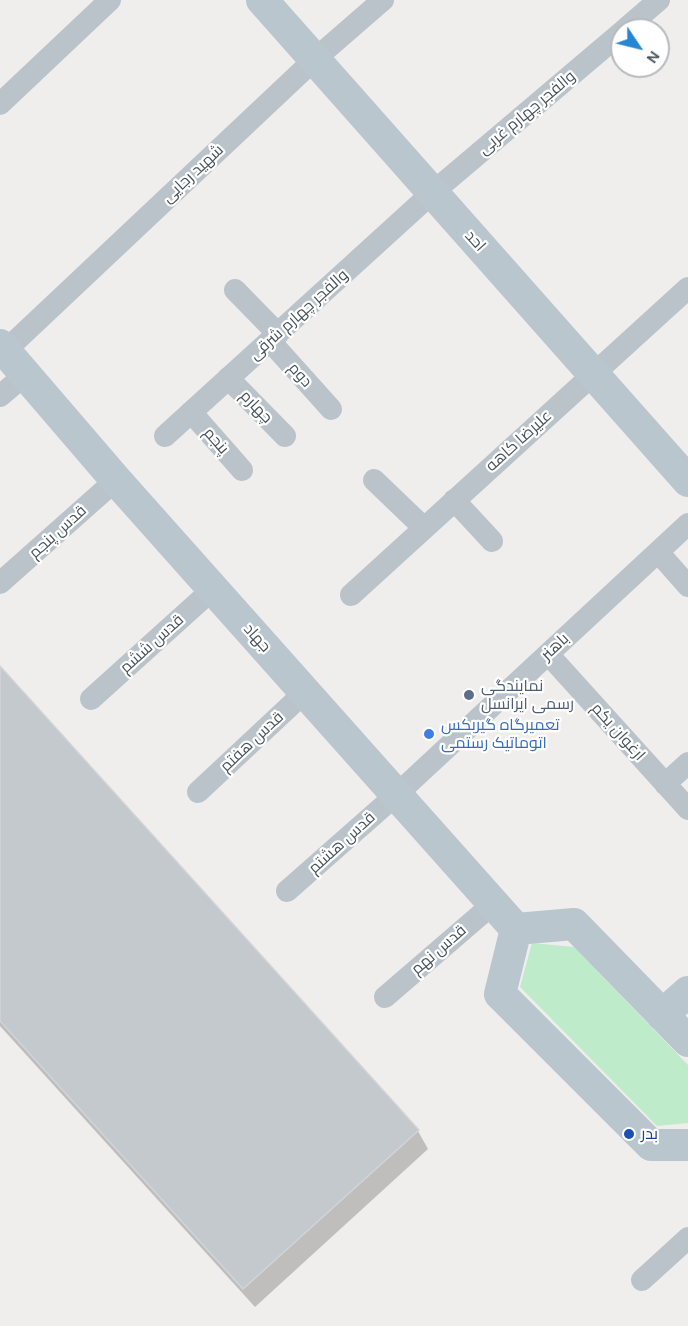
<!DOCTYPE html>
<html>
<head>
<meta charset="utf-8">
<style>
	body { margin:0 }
	#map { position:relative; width:688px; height:1326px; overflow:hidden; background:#f0eded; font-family:Karla,sans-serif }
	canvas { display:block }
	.north { position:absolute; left:610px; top:18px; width:60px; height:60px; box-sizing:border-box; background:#fff; border:2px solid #b5babd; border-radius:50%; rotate:125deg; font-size:16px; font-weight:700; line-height:24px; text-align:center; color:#475359 }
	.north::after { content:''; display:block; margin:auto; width:21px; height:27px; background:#2686d1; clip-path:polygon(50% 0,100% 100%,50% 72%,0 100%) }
</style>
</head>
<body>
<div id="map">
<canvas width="688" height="1326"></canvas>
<div class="north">N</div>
</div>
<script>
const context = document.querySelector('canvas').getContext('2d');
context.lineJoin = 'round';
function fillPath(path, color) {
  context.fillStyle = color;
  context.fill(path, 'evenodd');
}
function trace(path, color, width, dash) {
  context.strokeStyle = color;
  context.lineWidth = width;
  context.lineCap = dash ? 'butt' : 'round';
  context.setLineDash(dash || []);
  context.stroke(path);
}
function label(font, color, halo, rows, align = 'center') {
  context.font = font + ' Karla,Cairo,sans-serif';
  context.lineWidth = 4.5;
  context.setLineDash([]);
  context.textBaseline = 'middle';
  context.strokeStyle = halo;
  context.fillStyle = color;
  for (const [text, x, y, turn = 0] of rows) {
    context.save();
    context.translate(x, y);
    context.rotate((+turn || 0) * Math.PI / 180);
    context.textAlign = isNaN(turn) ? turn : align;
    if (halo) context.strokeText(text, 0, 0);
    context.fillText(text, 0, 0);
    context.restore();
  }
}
fillPath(new Path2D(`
	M532 943 574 947 688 1065V1123L657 1126 520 987Z`), '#beebca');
fillPath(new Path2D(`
	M0 668 418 1131 428 1149 255 1307 0 1026Z`), '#0003');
const building = new Path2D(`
	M0 666 419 1130 243 1289 0 1021Z`);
fillPath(building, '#c4c9cd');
trace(building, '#d1d4d8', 1.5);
trace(new Path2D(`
	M624 30 659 0
	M0 104 110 0
	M235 290 278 334
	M270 341 331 409
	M5 351 315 59 383 0
	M228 378 285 436
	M0 396 26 374
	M191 412 242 470
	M165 436 432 193 622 32
	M374 480 424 528
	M454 500 492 541
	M658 552 688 586
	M0 583 116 480
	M351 595 688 288
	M548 654 688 809
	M91 699 213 589
	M665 784 688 763
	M198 792 305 692
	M287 891 396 795 688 524
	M385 997 493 904
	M642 1280 688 1238`), '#b9c3c9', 22);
trace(new Path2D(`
	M262 0 688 481
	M0 345 116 480 516 929
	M516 929 500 994 651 1145H688
	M516 929 574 924 688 1041
	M662 1015 688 992`), '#bac6ce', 32);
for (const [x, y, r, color] of [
	[469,695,6,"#5c6f8a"],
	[429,734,6,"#3f7fe0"],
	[629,1134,6,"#1a4fb4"]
]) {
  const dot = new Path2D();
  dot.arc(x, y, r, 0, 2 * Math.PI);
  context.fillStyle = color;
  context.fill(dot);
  trace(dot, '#fff', 2);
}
label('16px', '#475359', '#fff', [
	["والفجر چهارم غربی",527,113,-40],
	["شهید رجایی",193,174,-43],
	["احد",475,241,48],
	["والفجر چهارم شرقی",299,315,-42],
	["دوم",300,375,48],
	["چهارم",256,407,46],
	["پنجم",216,441,49],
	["علیرضا کاهه",519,441,-42],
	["قدس پنجم",58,532,-42],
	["جهاد",257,638,48],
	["قدس ششم",152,644,-42],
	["باهنر",555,647,-43],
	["ارغوان یکم",618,732,48],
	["قدس هفتم",252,742,-43],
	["قدس هشتم",342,843,-42],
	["قدس نهم",439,950,-41]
]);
label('16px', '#4e5e75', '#fff', [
	["نمایندگی",481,686],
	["رسمی ایرانسل",481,704]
], 'left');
label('16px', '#366cbe', '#fff', [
	["تعمیرگاه گیربکس",441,725],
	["اتوماتیک رستمی",441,743]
], 'left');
label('16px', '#164399', '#fff', [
	["بدر",641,1134]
], 'left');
</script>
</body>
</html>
